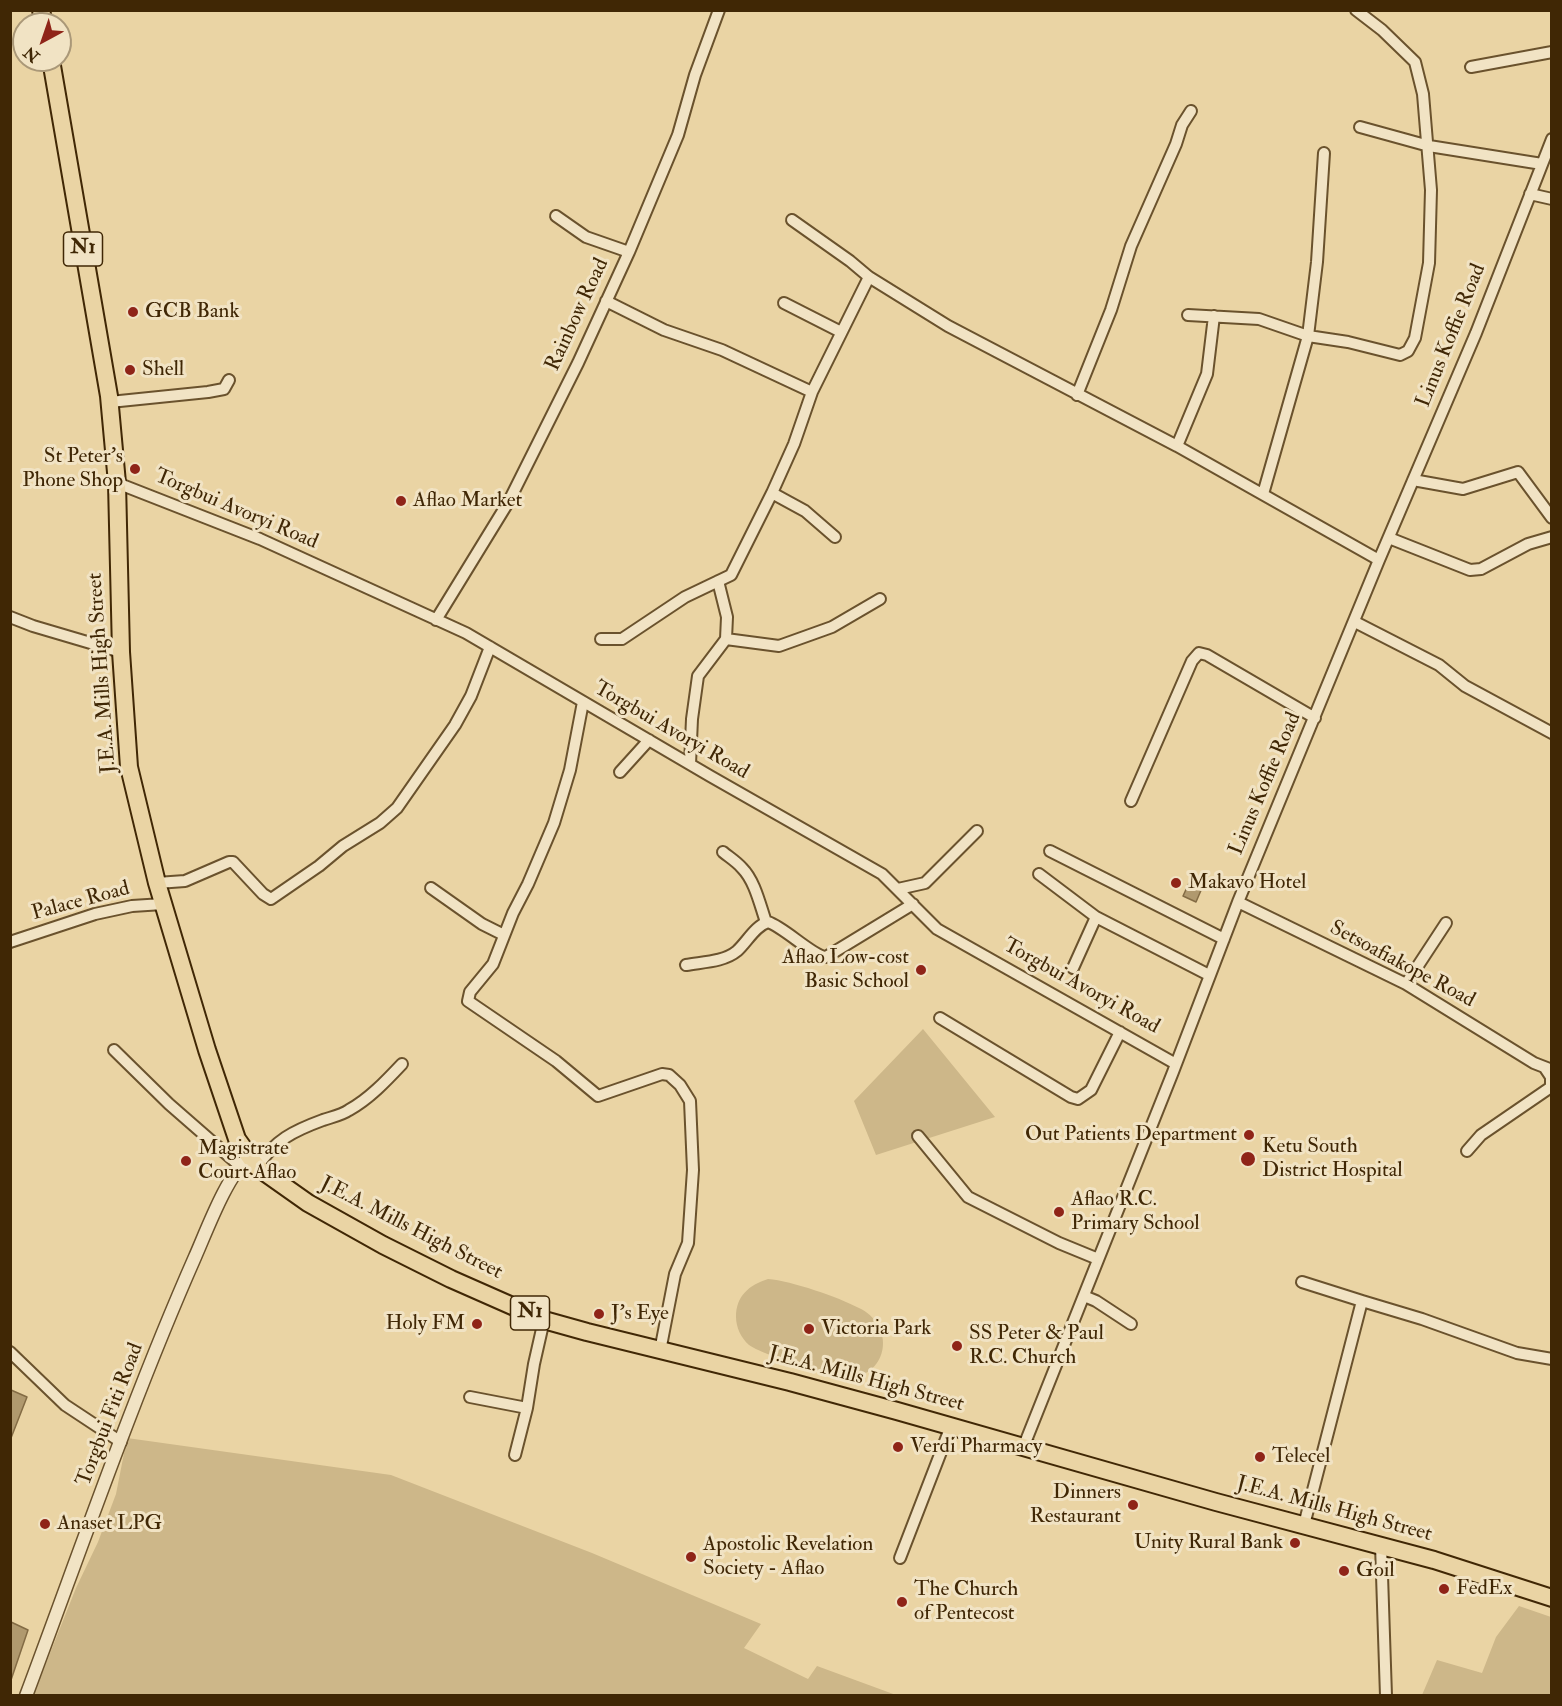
<!DOCTYPE html>
<html>
<head>
<meta charset="utf-8">
<style>
	body { margin:0 }
	#map { position:relative; width:1562px; height:1706px; overflow:hidden; background:#ead4a4; font-family:"IM FELL Double Pica",serif }
	canvas { display:block }
	.frame { position:absolute; inset:0; border:12px solid #402705; pointer-events:none }
	.north { position:absolute; left:12px; top:12px; width:60px; height:60px; box-sizing:border-box; background:#f1e3c4; border:2px solid #aa9878; border-radius:50%; rotate:220deg; font-size:16px; font-weight:700; line-height:24px; text-align:center; color:#402705 }
	.north::after { content:''; display:block; margin:auto; width:21px; height:27px; background:#8f2418; clip-path:polygon(50% 0,100% 100%,50% 72%,0 100%) }
</style>
</head>
<body>
<div id="map">
<canvas width="1562" height="1706"></canvas>
<div class="frame"></div>
<div class="north">N</div>
</div>
<script>
const context = document.querySelector('canvas').getContext('2d');
context.lineJoin = 'round';
function fillPath(path, color) {
  context.fillStyle = color;
  context.fill(path, 'evenodd');
}
function trace(path, color, width, dash) {
  context.strokeStyle = color;
  context.lineWidth = width;
  context.lineCap = dash ? 'butt' : 'round';
  context.setLineDash(dash || []);
  context.stroke(path);
}
function label(font, color, halo, rows, align = 'center') {
  context.font = font + ' "IM FELL Double Pica",serif';
  context.lineWidth = 6;
  context.setLineDash([]);
  context.textBaseline = 'middle';
  context.strokeStyle = halo;
  context.fillStyle = color;
  for (const [text, x, y, turn = 0] of rows) {
    context.save();
    context.translate(x, y);
    context.rotate((+turn || 0) * Math.PI / 180);
    context.textAlign = isNaN(turn) ? turn : align;
    if (halo) context.strokeText(text, 0, 0);
    context.fillText(text, 0, 0);
    context.restore();
  }
}
fillPath(new Path2D(`
	M923 1029 995 1117 876 1155 854 1101Z
	M768 1279C792 1281 838 1297 859 1308 893 1324 891 1370 853 1378 839 1381 761 1354 749 1345 741 1338 736 1327 736 1317 736 1296 749 1285 768 1279Z
	M127 1438 391 1475 592 1553 761 1624 744 1648 808 1679 817 1666 896 1695 33 1696 76 1588 98 1542 116 1494Z
	M1519 1606 1551 1617V1695H1422L1437 1660 1482 1673 1496 1637Z`), '#cdb789');
const water = new Path2D(`
	M1189 883 1202 888 1196 902 1183 896Z
	M11 1390 27 1397 11 1438Z
	M11 1622 28 1630 11 1680Z`);
fillPath(water, '#b0996e');
trace(water, '#836b44', 1.5);
const minor = new Path2D(`
	M1471 67 1552 52
	M1360 127 1429 146 1542 164
	M1530 194 1552 199
	M556 216 586 237 629 252
	M792 220 850 261 869 277 948 326 1177 446 1379 560
	M606 301 664 330 722 350 812 392
	M784 303 841 332
	M1188 315 1259 319 1308 336 1348 342 1400 355 1408 351 1415 338 1429 263 1431 190 1423 94 1415 62 1382 30 1356 10
	M1077 395 1111 310 1131 246 1176 144 1182 125 1191 111
	M110 402 208 392 224 389 229 380
	M1177 446 1207 374 1214 316
	M1413 480 1463 489 1518 472 1552 518
	M117 483 260 539 466 633 710 776 882 874 937 929 1176 1064
	M772 493 805 511 835 537
	M1263 494 1308 336 1317 262 1324 153
	M1389 538 1470 570 1481 569 1528 544 1552 537
	M718 581 727 617 726 639
	M10 617 33 626 121 652
	M436 620 509 501 578 363 629 252 678 135 695 75 719 10
	M1355 622 1439 665 1465 686 1552 733
	M601 639H622L685 597 731 575 772 493 794 444 812 392 869 277
	M583 702 570 770 554 823 528 884 513 913 493 964 470 992 468 1001 556 1061 598 1096 662 1074 669 1075 680 1085 690 1101 693 1170 688 1243 675 1274 660 1351
	M690 764 692 719 698 676 726 639 779 646 832 627 880 599
	M620 772 649 740
	M1131 801 1192 661 1199 653 1207 655 1315 718
	M1050 851 1224 939
	M723 852C729 857 737 862 742 868 755 881 760 905 766 922
	M1039 874 1096 917 1209 975
	M157 883 185 881 229 862H233L263 894 271 899 319 866 343 846 380 823 397 808 455 725 471 696 490 647
	M431 888 482 924 504 935
	M898 889 925 883 977 831
	M1238 902 1406 984 1534 1063 1552 1070
	M10 942 95 914 132 906 163 904
	M686 965C702 962 724 962 737 951 747 942 755 926 768 922 784 927 814 957 826 957L913 904
	M1073 968 1096 917
	M1406 984 1446 923
	M940 1018 1071 1097 1078 1099 1091 1090 1120 1032
	M114 1050 169 1104 240 1166
	M918 1136 968 1197 1059 1243 1098 1259
	M1467 1151 1481 1135 1551 1087V1077L1545 1068
	M257 1167C275 1140 293 1131 323 1120 332 1117 342 1115 349 1110 369 1099 386 1081 402 1064
	M1302 1282 1362 1301
	M1084 1296 1096 1301 1131 1324
	M10 1352 65 1405 121 1442
	M470 1397 527 1408
	M1023 1448 1173 1072 1238 902 1379 560 1476 333 1552 139
	M515 1455 527 1408 534 1364 544 1320
	M1304 1525 1362 1301 1422 1319 1517 1353 1552 1359
	M1381 1545 1386 1696
	M900 1558 951 1426`);
const tertiary = new Path2D(`
	M26 1696C81 1549 132 1400 195 1257 207 1230 227 1175 249 1157`);
const trunk = new Path2D(`
	M41 10 44 24
	M51 60 109 396 117 483 121 652 129 767 157 883 207 1050 237 1139 257 1167 308 1203 383 1245 451 1279 544 1320 587 1332 790 1382 897 1411 1216 1502 1434 1560 1552 1598`);
trace(minor, '#6a522d', 14);
trace(tertiary, '#6a522d', 15);
trace(trunk, '#402705', 20);
trace(minor, '#f1e3c4', 10);
trace(tertiary, '#f1e3c4', 12);
trace(trunk, '#ead4a4', 16);
for (const [x, y, r, color] of [
	[133,312,6,"#8f2418"],
	[130,370,6,"#8f2418"],
	[135,469,6,"#8f2418"],
	[401,501,6,"#8f2418"],
	[1176,883,6,"#8f2418"],
	[921,970,6,"#8f2418"],
	[1249,1135,6,"#8f2418"],
	[1248,1159,8,"#8f2418"],
	[186,1161,6,"#8f2418"],
	[1059,1212,6,"#8f2418"],
	[599,1314,6,"#8f2418"],
	[477,1324,6,"#8f2418"],
	[809,1329,6,"#8f2418"],
	[957,1346,6,"#8f2418"],
	[898,1447,6,"#8f2418"],
	[1260,1457,6,"#8f2418"],
	[1133,1505,6,"#8f2418"],
	[45,1524,6,"#8f2418"],
	[1295,1543,6,"#8f2418"],
	[691,1557,6,"#8f2418"],
	[1344,1571,6,"#8f2418"],
	[1444,1589,6,"#8f2418"],
	[902,1602,6,"#8f2418"]
]) {
  const dot = new Path2D();
  dot.arc(x, y, r, 0, 2 * Math.PI);
  context.fillStyle = color;
  context.fill(dot);
  trace(dot, '#f1e3c4', 2);
}
for (const [x, y, w] of [
	[83,249,39],
	[530,1313,39]
]) {
  const box = new Path2D();
  box.roundRect(x - w / 2, y - 17, w, 34, 4.5);
  context.fillStyle = '#f1e3c4';
  context.fill(box);
  trace(box, '#402705', 1.5);
}
label('bold 20px', '#402705', null, [
	["N1",83,249],
	["N1",530,1313]
]);
label('21px', '#402705', '#f1e3c4', [
	["GCB Bank",145,312],
	["Shell",142,370],
	["St Peter's",123,457,"right"],
	["Phone Shop",123,481,"right"],
	["Aflao Market",413,501],
	["Makavo Hotel",1188,883],
	["Aflao Low-cost",909,958,"right"],
	["Basic School",909,982,"right"],
	["Out Patients Department",1237,1135,"right"],
	["Ketu South",1262,1147],
	["District Hospital",1262,1171],
	["Magistrate",198,1149],
	["Court Aflao",198,1173],
	["Aflao R.C.",1071,1200],
	["Primary School",1071,1224],
	["J's Eye",611,1314],
	["Holy FM",465,1324,"right"],
	["Victoria Park",821,1329],
	["SS Peter & Paul",969,1334],
	["R.C. Church",969,1358],
	["Verdi Pharmacy",910,1447],
	["Telecel",1272,1457],
	["Dinners",1121,1493,"right"],
	["Restaurant",1121,1517,"right"],
	["Anaset LPG",57,1524],
	["Unity Rural Bank",1283,1543,"right"],
	["Apostolic Revelation",703,1545],
	["Society - Aflao",703,1569],
	["Goil",1356,1571],
	["FedEx",1456,1589],
	["The Church",914,1590],
	["of Pentecost",914,1614]
], 'left');
label('21px', '#402705', '#f1e3c4', [
	["Rainbow Road",578,315,-65],
	["Linus Koffie Road",1452,336,-68],
	["Torgbui Avoryi Road",236,510,23],
	["J.E.A. Mills High Street",103,673,-94],
	["Torgbui Avoryi Road",671,731,30],
	["Linus Koffie Road",1266,784,-67],
	["Palace Road",81,902,-15],
	["Setsoafiakope Road",1402,965,28],
	["Torgbui Avoryi Road",1081,987,29],
	["J.E.A. Mills High Street",411,1229,27],
	["J.E.A. Mills High Street",866,1380,15],
	["Torgbui Fiti Road",111,1415,-69],
	["J.E.A. Mills High Street",1334,1510,15]
]);
</script>
</body>
</html>
